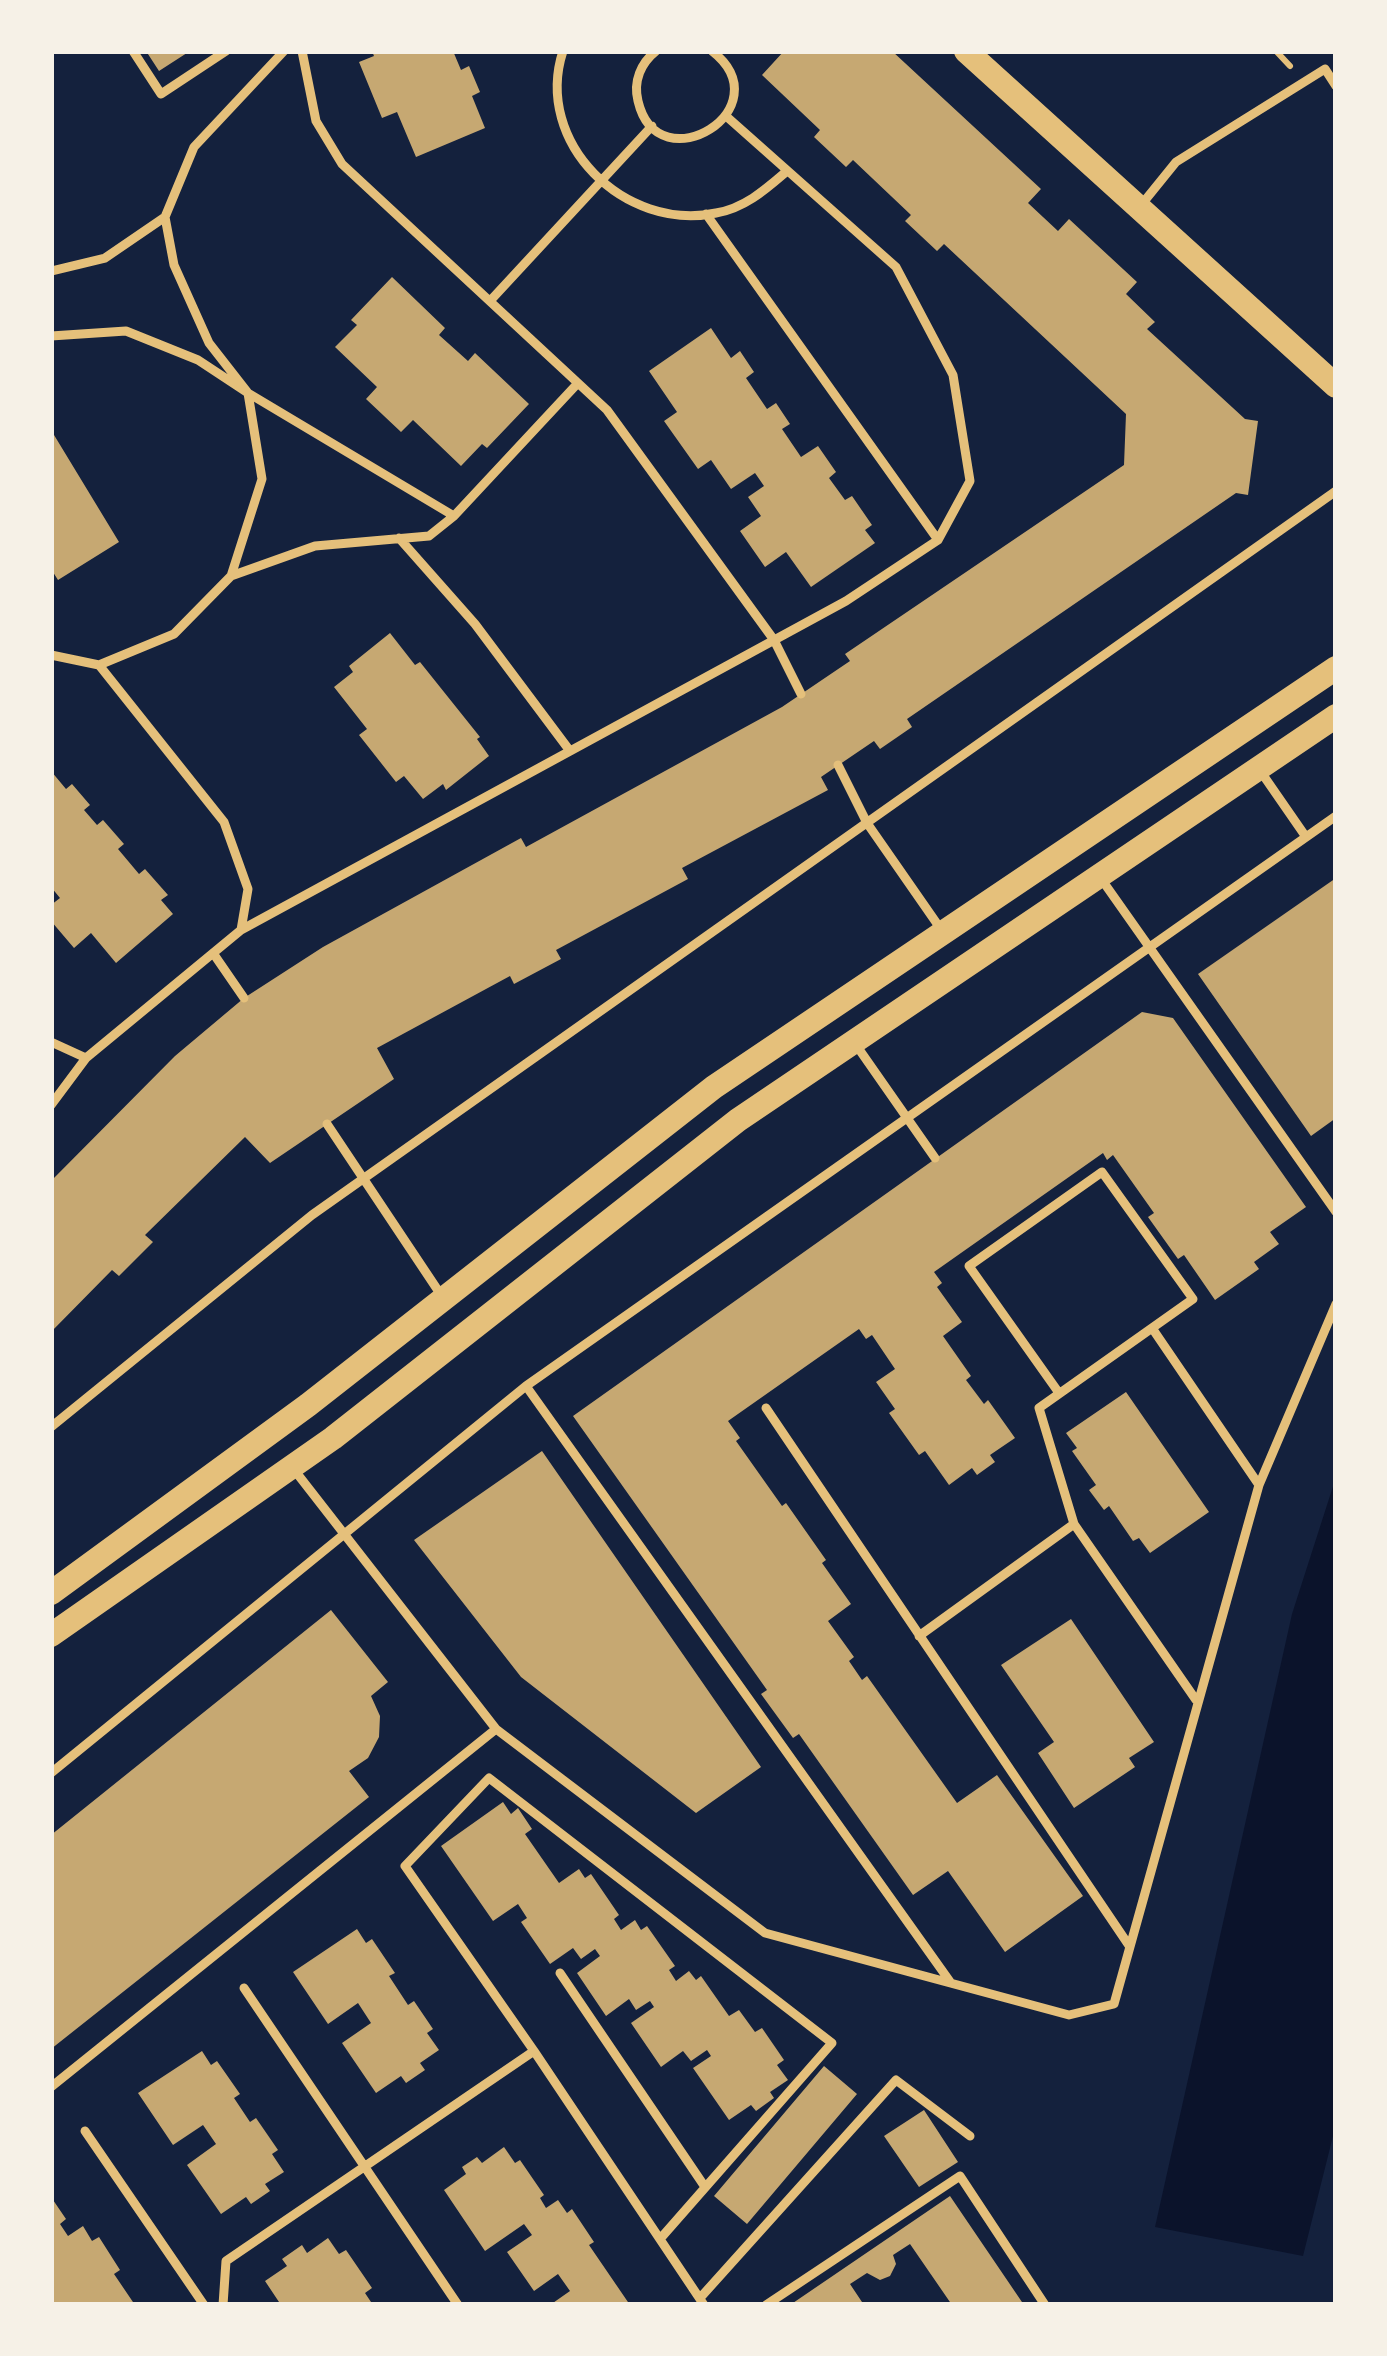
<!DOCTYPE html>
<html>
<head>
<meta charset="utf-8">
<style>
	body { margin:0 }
	#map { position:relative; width:1387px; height:2356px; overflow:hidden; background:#14213d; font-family:Helvetica,sans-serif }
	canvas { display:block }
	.frame { position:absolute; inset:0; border:54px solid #f6f1e7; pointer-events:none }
</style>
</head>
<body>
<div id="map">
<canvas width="1387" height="2356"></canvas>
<div class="frame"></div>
</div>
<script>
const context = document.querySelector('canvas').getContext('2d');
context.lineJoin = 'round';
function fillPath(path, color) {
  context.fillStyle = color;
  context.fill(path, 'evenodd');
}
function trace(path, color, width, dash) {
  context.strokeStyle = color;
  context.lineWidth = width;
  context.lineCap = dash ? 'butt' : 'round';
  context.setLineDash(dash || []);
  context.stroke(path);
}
fillPath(new Path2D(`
	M1336 1477V2124L1303 2256 1155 2227 1292 1614Z`), '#0b132b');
fillPath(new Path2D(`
	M146 51H190L159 71Z
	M372 51H453L461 70 469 66 480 92 472 96 485 128 416 157 397 112 382 118 359 62 374 56Z
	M784 51H892L1041 189 1028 203 1058 231 1069 219 1137 282 1126 294 1155 322 1147 329 1245 419 1258 421 1248 495 1236 493 907 719 912 727 880 749 874 741 821 777 828 790 682 868 688 879 556 950 561 959 514 984 510 976 377 1048 394 1079 270 1163 245 1137 145 1235 153 1242 119 1276 112 1270 51 1332V1181L175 1056 244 998 323 947 521 838 526 847 782 707 850 661 845 654 1124 465 1126 414 944 244 937 251 905 221 911 215 853 160 846 167 814 137 820 130 762 75Z
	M392 277 445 328 439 335 468 361 475 353 529 404 487 448 482 444 461 466 413 420 401 432 366 399 377 387 335 347 357 325 351 320Z
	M711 328 731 358 740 351 754 372 746 378 767 409 776 403 790 424 782 429 801 457 818 446 836 472 829 478 845 500 852 496 872 525 865 530 875 543 811 587 786 552 765 567 740 531 761 516 748 497 764 486 755 473 731 489 711 460 698 469 664 421 677 412 649 371Z
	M51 430 119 542 58 580 51 569Z
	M390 633 415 665 420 662 480 737 477 739 489 756 446 790 443 784 423 799 404 776 396 782 359 735 367 729 334 687 353 672 349 666Z
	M51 771 66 789 72 784 90 805 84 810 97 825 103 820 124 844 118 849 139 874 145 869 168 895 161 900 173 914 116 963 91 933 74 948 51 921V905L60 898 51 887Z
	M1336 878V1118L1311 1136 1198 974Z
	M1142 1012 1173 1018 1306 1207 1270 1232 1279 1244 1254 1262 1259 1269 1215 1300 1184 1255 1178 1259 1148 1217 1154 1213 1113 1155 1107 1160 1103 1153 934 1272 942 1283 937 1287 962 1322 943 1336 971 1376 966 1380 984 1404 988 1400 1015 1438 990 1455 995 1462 977 1475 972 1468 949 1485 925 1451 919 1455 889 1413 895 1409 876 1382 895 1369 872 1335 866 1339 859 1329 728 1421 740 1438 736 1441 782 1506 786 1503 826 1560 822 1563 851 1604 828 1621 854 1657 849 1661 862 1680 867 1676 957 1803 997 1775 1083 1896 1005 1952 948 1871 913 1895 799 1734 793 1738 761 1694 767 1690 573 1416Z
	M1126 1392 1209 1512 1150 1553 1139 1538 1133 1541 1109 1506 1104 1510 1089 1490 1096 1485 1072 1451 1077 1448 1066 1433Z
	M542 1451 761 1767 696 1813 521 1677 414 1540Z
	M331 1610 388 1682 371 1696 380 1716 379 1737 368 1758 349 1771 369 1797 51 2049V1835Z
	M1071 1619 1154 1742 1129 1758 1135 1767 1074 1808 1038 1753 1054 1742 1001 1665Z
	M503 1802 511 1814 518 1808 532 1829 525 1834 559 1883 579 1869 585 1878 591 1874 619 1915 614 1919 621 1930 635 1920 641 1930 647 1926 675 1966 669 1970 676 1981 689 1971 696 1980 701 1976 729 2016 739 2010 755 2032 762 2028 784 2060 777 2065 788 2080 770 2092 774 2098 756 2111 751 2105 729 2120 693 2068 711 2056 707 2050 691 2061 683 2051 661 2067 631 2023 654 2007 650 2001 636 2010 629 1999 606 2016 577 1973 600 1956 595 1949 581 1959 573 1948 550 1964 521 1922 527 1918 518 1904 493 1921 441 1846Z
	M357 1929 366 1943 372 1939 395 1973 389 1976 408 2005 414 2001 433 2029 427 2033 439 2050 420 2063 425 2070 406 2083 401 2076 376 2093 342 2043 371 2023 358 2003 328 2024 293 1972Z
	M202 2051 211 2065 217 2061 240 2094 234 2098 250 2122 256 2118 278 2150 272 2154 284 2172 265 2184 270 2191 251 2204 246 2197 221 2214 187 2165 216 2144 203 2125 173 2145 138 2093Z
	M824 2066 857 2094 747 2224 714 2196Z
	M924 2110 958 2162 919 2187 884 2136Z
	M504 2147 515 2163 520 2160 544 2195 540 2198 546 2208 558 2200 567 2213 572 2209 594 2242 589 2245 630 2305H550L570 2291 558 2274 534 2291 507 2252 532 2235 524 2224 485 2251 444 2190 466 2174 462 2167 477 2157 482 2163Z
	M950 2196 1024 2305H952L910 2244 893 2255 896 2264 890 2276 880 2280 867 2273 850 2284 864 2305H790Z
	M51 2197 66 2219 60 2224 68 2236 83 2226 92 2241 99 2237 120 2270 114 2274 135 2305H88L86 2302 51 2305Z
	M328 2238 339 2254 346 2250 372 2288 365 2293 373 2305H281L265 2281 287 2266 282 2259 302 2245 307 2253Z`), '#c6a872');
trace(new Path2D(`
	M1276 51 1290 66`), '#e5c07b', 6);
trace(new Path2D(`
	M133 51 161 94 226 51
	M302 51 316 121 342 164 607 410 774 640 801 694
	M563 51C533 143 625 232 716 213 745 208 766 189 787 171
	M656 51C641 63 633 81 638 101 658 186 785 108 712 51
	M1142 204 1176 162 1325 69 1336 86
	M706 214 938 540
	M165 217 174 265 209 343 248 393 454 516
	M51 271 105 258 165 217 194 147 284 51
	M490 301 652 126
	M51 336 126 331 198 360 248 393 262 479 231 576 174 634 99 665 51 655
	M399 538 475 624 570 751
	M231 576 315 546 429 536 454 516 578 383
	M99 665 224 822 248 889 241 930
	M838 765 867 823 940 928
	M1261 772 1306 837
	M1102 880 1336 1212
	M213 953 244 998
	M51 1042 86 1058
	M854 1042 935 1158
	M51 1105 86 1058 241 930 846 601 938 540 970 481 953 375 896 267 726 116
	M327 1124 441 1295
	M1152 1328 1259 1485
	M526 1386 951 1983
	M1059 1393 969 1266 1102 1172 1193 1299 1039 1408 1074 1524 1196 1700
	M766 1408 1130 1947
	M51 1427 312 1215 1336 491
	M292 1467 496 1729 765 1933 1069 2015 1114 2004 1259 1485 1336 1304
	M919 1636 1074 1524
	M51 1773 526 1386 1336 816
	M560 1973 705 2187
	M244 1988 458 2305
	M534 2051 405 1866 489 1778 832 2043 660 2239
	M51 2087 496 1729
	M85 2131 204 2305
	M700 2298 896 2080 970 2136
	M223 2305 226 2261 534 2051 704 2305
	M766 2305 960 2176 1045 2305`), '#e5c07b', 9);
trace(new Path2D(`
	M966 51 1336 386
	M51 1593 308 1405 714 1087 1336 668
	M51 1635 333 1438 738 1120 1336 716`), '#e5c07b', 24);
</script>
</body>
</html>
